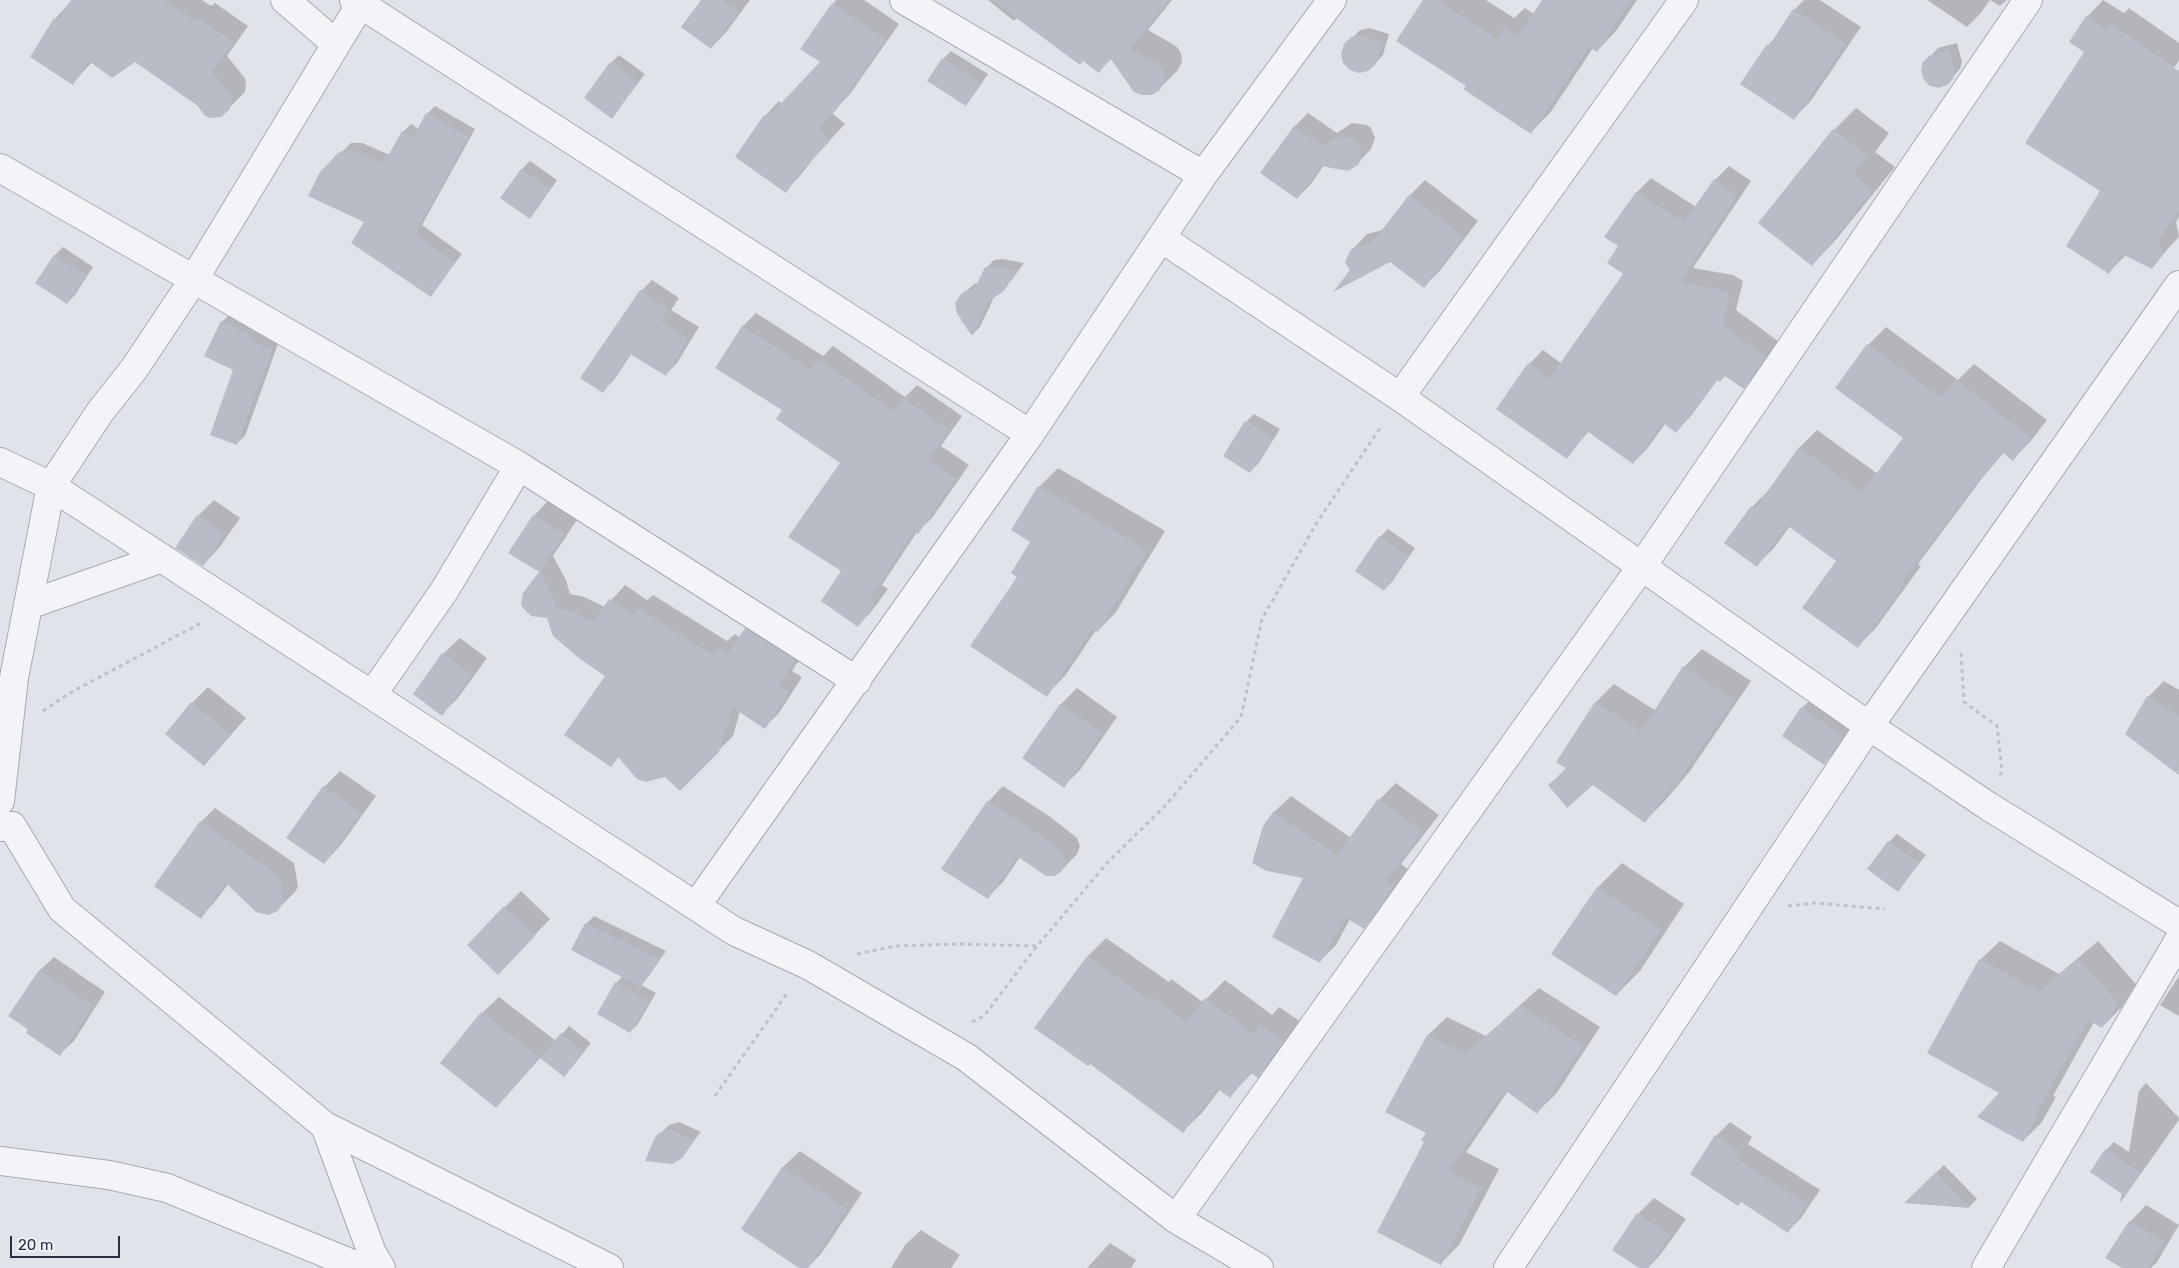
<!DOCTYPE html>
<html>
<head>
<meta charset="utf-8">
<style>
	body { margin:0 }
	#map { position:relative; width:2179px; height:1268px; overflow:hidden; background:#e0e3e9; font-family:Rubik,sans-serif }
	canvas { display:block }
	.scale { position:absolute; left:10px; top:1236px; width:110px; height:22px; box-sizing:border-box; border:2px solid #283041; border-top:0; padding-left:6px; font-size:15px; line-height:18px; white-space:nowrap; color:#283041; -webkit-text-stroke:4px #f0f2f7; paint-order:stroke }
</style>
</head>
<body>
<div id="map">
<canvas width="2179" height="1268"></canvas>
<div class="scale">20 m</div>
</div>
<script>
const context = document.querySelector('canvas').getContext('2d');
context.lineJoin = 'round';
function fillPath(path, color) {
  context.fillStyle = color;
  context.fill(path, 'evenodd');
}
function trace(path, color, width, dash) {
  context.strokeStyle = color;
  context.lineWidth = width;
  context.lineCap = dash ? 'butt' : 'round';
  context.setLineDash(dash || []);
  context.stroke(path);
}
fillPath(new Path2D(`
	M72 0H202L211 6 215 3 248 26 227 56 244 77 246 81 245 92 221 116 199 105 135 60 92 62 73 83 55 19Z
	M702 0H750L727 31 711 48Z
	M836 0H864L899 24 850 94 832 113 845 124 816 155 800 176 785 191 765 116 779 101 782 104 822 62 802 49Z
	M988 0H1172L1148 30 1176 46 1181 53 1182 62 1178 70 1159 89 1112 58 1099 71 1018 17 1014 21Z
	M1424 0H1486L1514 18 1525 8 1534 14 1544 0H1637L1616 31 1597 51 1593 48 1550 113 1531 132 1467 86Z
	M1804 0H1820L1861 27 1810 102 1794 118 1768 45 1777 36 1794 10Z
	M1927 0H1990L1980 14 1967 27Z
	M1990 0H2007L2000 6Z
	M2103 0 2124 13 2129 8 2179 43V61L2163 82 2179 93V217L2176 222 2179 237 2151 267 2126 255 2109 272 2086 52 2087 17Z
	M1369 28 1389 34 1383 55 1375 64 1345 45 1360 30Z
	M1957 43 1962 62 1960 69 1946 84 1924 63 1938 48Z
	M951 51 988 74 973 96 965 104 943 59Z
	M619 55 645 74 612 117 611 63Z
	M435 106 475 129 422 225 462 254 430 295 321 173 351 143H362L390 155 403 132 411 124 419 129 427 114Z
	M1856 108 1889 133 1875 152 1895 167 1834 242 1812 265 1834 130Z
	M1308 113 1337 133 1352 123 1367 125 1371 128 1375 138 1371 149 1357 164 1324 165 1311 184 1297 198 1262 172 1295 126Z
	M530 161 557 180 537 209 530 217 502 198 522 169Z
	M1729 166 1751 181 1693 268 1733 275 1743 281 1736 310 1779 342 1758 374 1743 388 1725 375 1718 379 1690 417 1676 431 1665 424 1647 449 1633 463 1589 431 1567 457 1529 364 1543 350 1561 363 1625 274 1620 246 1606 236 1637 192 1651 178 1696 207 1715 180Z
	M1425 180 1478 221 1439 272 1423 287 1390 260 1352 270V250L1367 234 1383 230 1410 195Z
	M63 247 93 267 75 295 67 303 37 283 55 255Z
	M1003 259 1024 263 1011 281 995 295 980 327 973 334 962 295 974 284 979 283 986 268 994 260Z
	M652 280 679 298 671 310 699 327 677 363 666 374 632 353 614 380 602 392 641 291Z
	M756 313 823 356 833 346 905 397 917 385 962 416 941 446 969 465 932 518 917 532 882 585 888 589 871 612 858 625 843 571 841 462 784 410 742 327Z
	M230 314 279 341 245 436 237 443 235 370 222 322Z
	M1886 327 1958 380 1974 364 2047 420 2030 442 2013 459 2004 452 1980 481 1918 564 1921 566 1875 629 1858 646 1838 561 1790 526 1774 548 1757 565 1726 543 1752 507 1770 489 1800 447 1817 430 1878 474 1905 438 1837 388 1868 345Z
	M1254 414 1280 429 1258 464 1250 472 1225 456 1246 422Z
	M1058 468 1165 531 1116 612 1098 631 1096 630 1065 676 1046 695 1032 542 1039 487Z
	M214 500 240 518 219 548 203 565 198 516Z
	M548 501 577 520 553 556 566 580 570 594 584 597 605 607 625 585 647 600 653 595 727 641 735 634 740 638 760 614 809 645 792 671 802 677 779 713 765 727 740 711 733 736 680 789 665 776 619 757 611 765 607 676 548 617 523 598 541 571 510 552 534 516Z
	M1388 529 1415 548 1392 582 1384 590 1357 571 1380 537Z
	M460 638 487 658 458 698 442 714 443 654Z
	M1702 649 1751 681 1690 771 1663 803 1645 821 1592 784 1549 786 1567 767 1558 761 1596 702 1614 684 1656 711 1684 667Z
	M2164 681 2179 690V729L2148 697Z
	M208 687 246 718 204 765 192 703Z
	M1077 688 1117 717 1080 770 1064 786 1060 705Z
	M1810 700 1850 729 1832 755 1824 763 1802 708Z
	M340 771 376 796 340 846 324 863V787Z
	M1396 783 1439 815 1401 864 1409 870 1380 911 1363 928 1350 919 1336 945 1320 961 1305 878 1264 827 1274 812 1291 796 1351 838 1379 800Z
	M1003 786 1049 816 1077 838 1080 846 1077 854 1062 870 1020 857 1003 882 988 897V802Z
	M215 808 294 863 298 886 296 891 281 906 229 883 214 903 200 917 201 822Z
	M1897 834 1926 855 1898 890 1889 842Z
	M1622 863 1684 904 1640 971 1616 995 1598 887Z
	M521 891 550 919 514 957 505 907Z
	M594 916 666 951 648 977 641 985 656 993 638 1024 630 1032 616 983 623 976 586 924Z
	M1106 938 1169 982 1171 979 1203 1002 1225 980 1272 1015 1279 1007 1301 1022 1276 1057 1258 1076 1253 1072 1230 1096 1220 1089 1202 1113 1183 1131 1087 957Z
	M2000 941 2059 974 2098 941 2136 984 2121 1008 2102 1027 2094 1022 2053 1096 2056 1097 2042 1122 2023 1141 2001 1092 1929 1052 1980 960Z
	M54 957 105 992 74 1041 60 1054 10 1016 40 970Z
	M2179 976V1016L2160 1005Z
	M1539 988 1600 1027 1556 1094 1537 1112 1508 1091 1466 1152 1499 1169 1459 1245 1441 1263 1426 1141 1428 1133 1387 1112 1428 1035 1447 1017 1486 1036Z
	M499 997 556 1041 569 1026 591 1043 572 1067 541 1057 496 1107 482 1013Z
	M2146 1083 2179 1118V1120L2120 1203 2122 1193 2106 1150 2114 1142 2129 1152 2139 1091Z
	M679 1122 701 1132 681 1157 656 1138 669 1125Z
	M1730 1122 1752 1137 1748 1144 1820 1190 1801 1218 1788 1231 1742 1201 1691 1173 1716 1136Z
	M800 1151 862 1193 821 1254 807 1268H802L742 1229 783 1167Z
	M1944 1165 1977 1199 1969 1207 1906 1202Z
	M1654 1198 1686 1219 1661 1254 1648 1268H1641L1638 1214Z
	M2146 1205 2179 1225 2157 1262 2151 1268H2124L2130 1222Z
	M921 1230 960 1255 951 1268H891L905 1245Z
	M1110 1243 1136 1260 1131 1268H1087Z`), '#0003');
fillPath(new Path2D(`
	M71 0H163L196 21 198 18 233 42 212 72 229 92 232 97 230 109 221 117 210 118 204 115 198 106 135 62 112 78 89 61 73 85 30 57 54 18 58 20Z
	M701 0H722L738 12 711 49 681 27Z
	M992 0H1169L1130 49 1158 64 1163 71 1164 81 1160 90 1152 95H1142L1134 92 1110 58 1099 73 1083 61 1080 65Z
	M1423 0H1437L1497 39 1504 27 1518 36 1542 0H1631L1597 52 1589 47 1531 134 1463 89 1466 86 1396 41Z
	M832 3 886 39 836 110 819 128 831 140 801 171 786 193 735 157 764 115 767 118 820 62 800 49Z
	M1793 9 1846 44 1794 120 1740 84 1767 44 1769 46Z
	M2086 16 2107 30 2111 24 2179 71V211L2159 239 2163 255 2152 269 2122 254 2109 274 2066 246 2100 191 2025 143 2084 52 2069 42Z
	M1360 36 1382 42 1376 64 1368 71 1359 73 1350 70 1343 63 1341 54 1344 44 1351 37Z
	M1949 50 1955 70 1953 79 1947 85 1939 88 1930 86 1924 80 1921 71 1923 62 1929 56Z
	M942 58 981 83 966 106 927 81Z
	M610 62 638 82 612 119 584 98Z
	M426 113 468 137 415 234 455 263 431 297 351 243 364 222 308 196 320 172 338 153 342 151 353 150 384 163 402 131 413 138Z
	M1294 126 1323 146 1337 137 1353 138 1361 147V160L1358 165 1348 171 1321 166 1297 199 1260 173Z
	M1833 129 1868 156 1853 175 1873 190 1812 266 1758 223Z
	M521 169 550 189 530 219 500 198Z
	M1714 179 1737 196 1680 282 1718 289 1730 295 1722 325 1766 357 1744 389 1725 376 1720 382 1717 380 1676 433 1663 423 1633 464 1587 431 1567 459 1496 409 1528 363 1549 379 1623 274 1607 263 1618 246 1604 237 1636 192 1684 222Z
	M1409 195 1464 237 1424 288 1390 262 1333 292 1350 270 1345 262 1351 249 1371 244Z
	M54 255 86 275 67 304 35 283Z
	M985 267H995L1017 271 1004 291 989 301 972 336 961 320 960 322 961 319 957 313 955 303 961 294 965 291 974 290Z
	M640 290 668 310 660 321 688 339 666 376 630 354 603 393 580 378Z
	M221 321 252 336 250 339 272 350 237 445 210 435 233 370 204 356Z
	M742 326 811 370 818 359 893 411 903 398 949 430 928 460 956 479 918 534 914 531 870 599 875 603 858 627 821 601 841 571 788 537 840 463 776 419 782 410 715 368Z
	M1867 344 1941 398 1956 380 2031 438 2013 461 2002 452 1971 492 1970 491 1902 582 1905 584 1858 648 1802 608 1836 561 1787 525 1757 567 1724 543 1751 506 1755 509 1799 447 1862 493 1903 438 1835 388Z
	M1245 421 1273 438 1250 473 1223 456Z
	M1038 486 1147 550 1098 632 1092 629 1047 697 970 646 1017 577 1011 573 1030 542 1011 530Z
	M197 515 224 534 203 566 175 548Z
	M533 515 564 534 540 572 552 594 556 608 570 611 593 622 609 599 634 615 638 608 714 656 719 648 728 654 745 628 795 660 779 686 789 692 765 729 732 707 719 752 680 791 665 777 646 782 637 779 618 757 611 767 564 735 605 676 580 659 553 636 547 618 531 616 523 608 521 603 523 593 539 572 508 553Z
	M1379 536 1408 557 1384 591 1355 571Z
	M442 653 472 675 442 716 413 694Z
	M1683 666 1734 700 1672 790 1670 789 1645 823 1593 785 1567 808 1548 785 1567 769 1556 762 1595 702 1641 731Z
	M2147 696 2179 716V775L2125 734Z
	M191 702 231 735 204 766 165 734Z
	M1060 704 1102 733 1064 788 1022 758Z
	M1801 707 1843 737 1824 765 1782 736Z
	M323 786 361 813 324 864 286 838Z
	M1378 799 1423 832 1386 881 1394 886 1364 929 1345 917 1320 963 1272 937 1303 878 1267 871 1252 863 1263 826 1273 812 1337 855Z
	M987 801 1034 831 1062 853 1065 862 1062 871 1055 876H1046L1017 856 988 899 941 869Z
	M200 821 280 877 284 901 278 911 268 915 256 912 226 883 201 919 154 886Z
	M1888 841 1919 863 1898 892 1867 869Z
	M1597 887 1661 929 1616 996 1551 954Z
	M504 906 535 936 498 975 467 945Z
	M585 923 659 959 641 987 571 950Z
	M1087 956 1149 1000 1152 997 1186 1022 1205 998 1253 1034 1260 1025 1283 1042 1258 1078 1250 1072 1230 1098 1217 1088 1183 1133 1090 1064 1088 1066 1034 1028Z
	M1979 959 2039 992 2078 959 2118 1003 2102 1028 2088 1020 2035 1115 2038 1117 2023 1142 1977 1117 1999 1093 1927 1053Z
	M39 970 93 1006 60 1056 26 1033 28 1029 8 1016Z
	M615 982 649 1001 630 1033 597 1014Z
	M1520 1006 1583 1046 1537 1114 1505 1090 1448 1171 1481 1188 1441 1265 1377 1232 1424 1142 1421 1140 1426 1133 1385 1112 1427 1035 1466 1054Z
	M481 1012 540 1058 496 1108 440 1063Z
	M561 1033 584 1052 564 1077 540 1058Z
	M670 1130 694 1141 682 1158 672 1164 645 1161 655 1137 659 1133Z
	M1715 1135 1740 1151 1735 1158 1807 1204 1788 1233 1741 1202 1738 1206 1690 1174Z
	M2105 1149 2141 1173 2125 1196 2090 1172Z
	M782 1167 847 1209 808 1268H799L741 1229Z
	M1936 1172 1970 1208 1904 1203Z
	M1637 1213 1670 1235 1648 1268H1639L1612 1250Z
	M2129 1221 2164 1242 2148 1268H2122L2105 1258Z`), '#b7bcc6');
const minor = new Path2D(`
	M285 0 336 44
	M354 0 1030 434
	M904 0 1203 175
	M0 168 519 466 857 681
	M1161 238 1400 397 1869 726 1988 806 2179 924
	M1400 397 1684 0
	M0 462 51 486 734 931 808 965 966 1057 1176 1219 1259 1268
	M28 605 162 558
	M372 695 444 591 519 466
	M0 801 14 678 51 486 100 412 134 369 194 279 363 0
	M0 827 12 826 62 909 325 1126 609 1268
	M696 906 1030 434 1203 175 1332 0
	M325 1126 372 1253 381 1268
	M0 1161 109 1175 167 1188 362 1268
	M1176 1219 1642 566 2028 0
	M1508 1268 1869 726 2179 285
	M1986 1268 2179 940`);
trace(minor, '#a5aab3', 30);
trace(new Path2D(`
	M1961 653 1964 702 1997 726 2002 770 2000 775
	M43 711 68 694 201 623
	M1788 906 1815 903 1885 909
	M857 954 895 946 960 944 1037 946 1108 862 1165 806 1241 717 1262 619 1316 524 1382 425
	M972 1022 984 1016 1037 946
	M715 1096 788 992`), '#bec1c8', 3, [4, 4]);
trace(minor, '#f3f4f7', 28);
</script>
</body>
</html>
